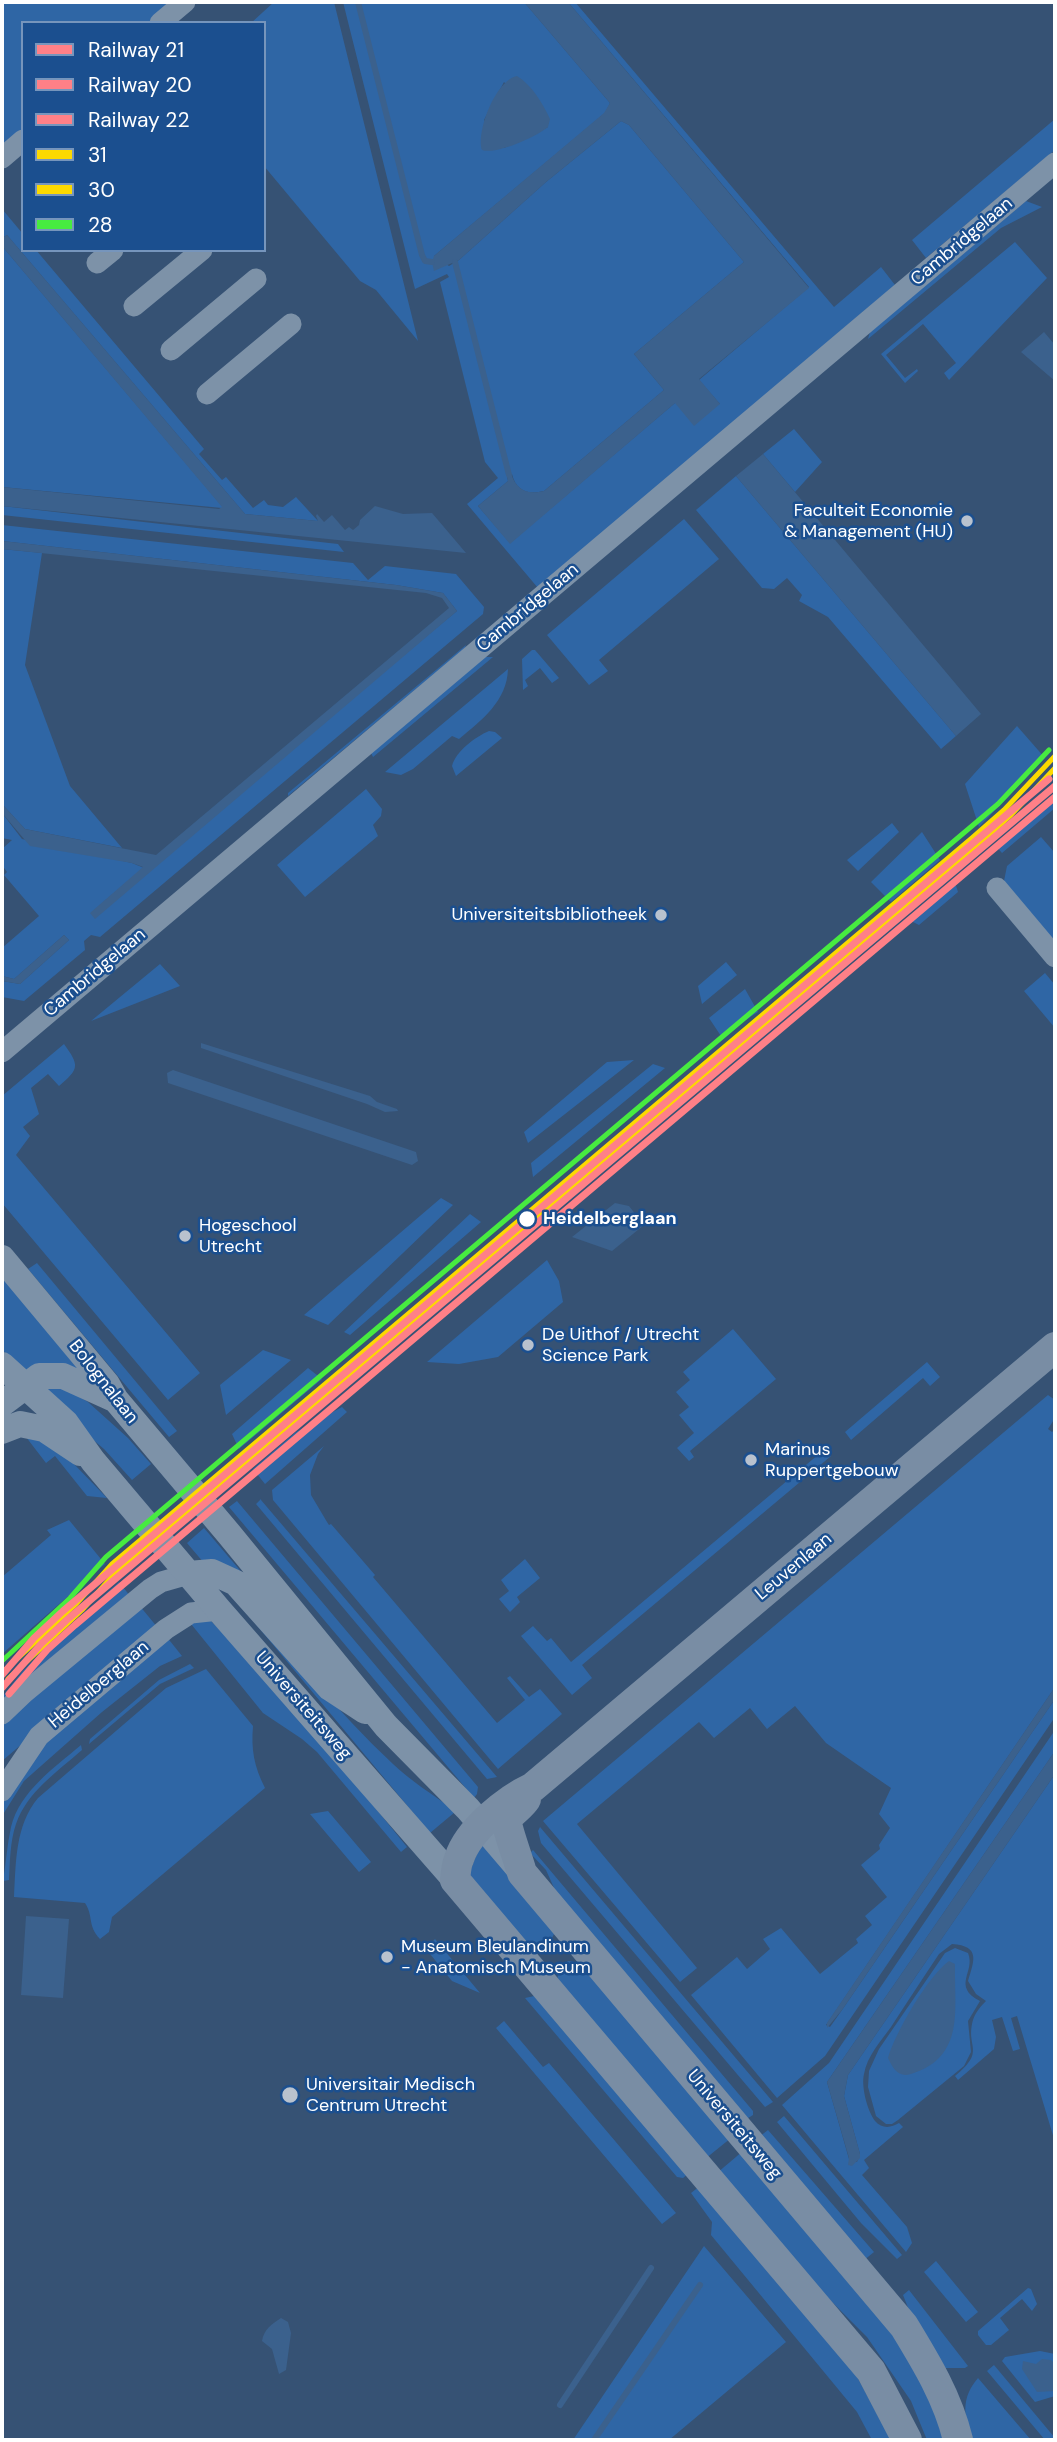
<!DOCTYPE html>
<html>
<head>
<meta charset="utf-8">
<style>
	body { margin:0 }
	#map { position:relative; width:1057px; height:2442px; overflow:hidden; background:#365274; font-family:"DM Sans",sans-serif }
	canvas { display:block }
	.frame { position:absolute; inset:0; border:4px solid #fff; pointer-events:none }
	.legend { position:absolute; left:21px; top:21px; width:245px; height:231px; box-sizing:border-box; background:#1b4f8f; border:2px solid #7695bc; margin:0; padding:9px 12px; list-style:none; font-size:21px; color:#fff }
	.legend li { display:flex; align-items:center; gap:14px; height:35px }
	.legend b { width:35px; border:2px solid #7695bc }
</style>
</head>
<body>
<div id="map">
<canvas width="1057" height="2442"></canvas>
<div class="frame"></div>
<ul class="legend">
<li><b style="height:9px;background:#ff8087"></b>Railway 21</li>
<li><b style="height:9px;background:#ff8087"></b>Railway 20</li>
<li><b style="height:9px;background:#ff8087"></b>Railway 22</li>
<li><b style="height:9px;background:#fcd900"></b>31</li>
<li><b style="height:9px;background:#fcd900"></b>30</li>
<li><b style="height:9px;background:#47eb40"></b>28</li>
</ul>
</div>
<script>
const context = document.querySelector('canvas').getContext('2d');
context.lineJoin = 'round';
function fillPath(path, color) {
  context.fillStyle = color;
  context.fill(path, 'evenodd');
}
function trace(path, color, width, dash) {
  context.strokeStyle = color;
  context.lineWidth = width;
  context.lineCap = dash ? 'butt' : 'round';
  context.setLineDash(dash || []);
  context.stroke(path);
}
function label(font, color, halo, rows, align = 'center') {
  context.font = font + ' "DM Sans",sans-serif';
  context.lineWidth = 5;
  context.setLineDash([]);
  context.textBaseline = 'middle';
  context.strokeStyle = halo;
  context.fillStyle = color;
  for (const [text, x, y, turn = 0] of rows) {
    context.save();
    context.translate(x, y);
    context.rotate((+turn || 0) * Math.PI / 180);
    context.textAlign = isNaN(turn) ? turn : align;
    if (halo) context.strokeText(text, 0, 0);
    context.fillText(text, 0, 0);
    context.restore();
  }
}
fillPath(new Path2D(`
	M2 2H174L149 23H23V130L2 147Z
	M274 2H334L418 341 376 290 360 281 264 166V23H251Z
	M343 2H524L610 103 605 113 434 256 449 266 459 260 546 182 621 121 629 125 744 262 634 354 664 390 544 491C528 495 516 491 512 474L507 476 508 481 478 506 510 543 675 403 720 404 699 380 809 287 568 2H575L834 307 881 267 895 285 538 588 467 504 498 478 485 462 440 282 449 277 447 274 415 289ZM504 82 548 127 504 148 484 120Z
	M1055 119V150L926 258 912 240Z
	M1026 201 1042 207 1001 228 868 339 870 332Z
	M2 209 23 234V250H36L204 449 199 454 222 480 226 477 253 508 264 500 268 505 283 507 296 497 318 521 245 514 7 235 2 238Z
	M1015 242 1047 278 949 380 944 373 956 363 923 324 886 355 905 378 917 369 918 371 905 383 881 354Z
	M2 246 222 506V508L2 487Z
	M794 429 822 462 795 492 763 454Z
	M736 476 956 736 941 749 828 617 799 601 802 595 787 578 774 589 762 588 696 510Z
	M2 506 338 544 344 552 2 515Z
	M684 519 719 559 599 660 608 671 589 685 547 635Z
	M2 525 353 563 368 580 385 566 456 574 484 607 483 614 100 937 91 935 84 941 85 950 24 1001 2 997V981L20 984 69 940 64 935 14 979 2 976V948L39 916 4 875 7 872 2 865V849L12 840 2 838V813L22 839 132 863 144 868 90 913 457 611 443 593 396 585 2 541Z
	M2 549 42 553 25 665 70 786 122 848 25 829 2 804Z
	M466 645 465 648 288 796V793Z
	M532 650H535L559 678 552 683 540 668 525 680 528 686 523 690 522 659Z
	M485 657H493L373 757 371 753Z
	M508 669C507 701 482 720 459 739L452 736 413 769 401 775 385 772Z
	M1017 726 1045 758 979 827 965 784Z
	M489 731 495 732 502 738 456 776 452 766C456 751 475 737 489 731Z
	M366 789 382 809 381 816 373 825 378 836 305 897 277 865Z
	M1055 794V808L1002 853 995 845Z
	M892 823 899 832 858 871 847 860Z
	M922 832 940 860 891 902 871 882Z
	M1041 837 1055 853V942L1004 881 1007 866Z
	M954 879 958 892 919 925 907 919Z
	M726 962 737 975 702 1004 698 986Z
	M160 964 180 986 91 1021Z
	M1045 973 1055 985V1028L1024 991Z
	M745 989 758 1012 721 1036 709 1018Z
	M64 1044C80 1066 79 1069 59 1086L48 1074 31 1088 39 1114 23 1127 30 1136 16 1155 200 1373 168 1400 2 1203V1096Z
	M634 1060 528 1143 524 1132 607 1062Z
	M653 1064 665 1068 533 1177 531 1163Z
	M441 1198 453 1205 328 1325 304 1315Z
	M470 1214 481 1222 350 1335 344 1332Z
	M547 1260 559 1281 563 1302 498 1357 459 1364 427 1362Z
	M37 1263 177 1431 169 1437 28 1269Z
	M2 1272 84 1371 22 1373 2 1349Z
	M733 1329 776 1379 690 1451 694 1457 689 1461 677 1448 694 1433 679 1415 689 1407 676 1392 690 1380 683 1372Z
	M263 1350 291 1360 226 1415 220 1385Z
	M927 1362 940 1377 930 1386 923 1378 851 1440 845 1432Z
	M308 1368 322 1379 239 1449 232 1434Z
	M58 1384 88 1402 128 1438 151 1464 132 1480 104 1449 54 1407 43 1385Z
	M1048 1395 1055 1400V1418L1048 1429 1052 1432 1055 1429V1687L826 2025 830 2027 842 2010 1055 1699V1717L825 2056 777 2098 691 1995 737 1957 747 1969 770 1949 763 1939 781 1928 820 1974 858 1943 856 1939 872 1925 865 1916 887 1897 861 1865 880 1849 879 1845 890 1828 879 1814 891 1788 826 1743 795 1706 767 1729 750 1708 714 1738 699 1722 577 1824 697 1968 680 1982 543 1821Z
	M342 1407 347 1412 265 1484 253 1469 296 1432Z
	M26 1437H37L72 1462 107 1498 87 1496 55 1456 46 1463Z
	M324 1446 318 1454 310 1475 311 1495 327 1522 329 1525 331 1524 375 1575 373 1577 497 1723 525 1700 507 1678 510 1676 529 1697 540 1689 562 1714 498 1769 273 1500 272 1490Z
	M825 1449 831 1456 582 1665 592 1678 572 1695 521 1636 533 1626 547 1641 551 1638 571 1662Z
	M261 1499V1500L497 1777 487 1779 256 1504Z
	M237 1501 478 1787 477 1794 474 1798 229 1507Z
	M69 1520 105 1564 2 1654V1577L51 1535 47 1530Z
	M204 1528 244 1575 204 1563 187 1543Z
	M525 1559 540 1578 517 1597 520 1602 510 1612 499 1599 509 1591 501 1580Z
	M119 1582 130 1596 2 1706V1697L22 1672 47 1646Z
	M224 1586 237 1592C288 1649 336 1711 393 1764 411 1781 433 1795 453 1809L455 1812 430 1833Z
	M139 1605 158 1628 2 1761V1724L16 1708Z
	M187 1619 210 1620C282 1690 344 1769 407 1847L401 1852 317 1752 302 1739 263 1713Z
	M166 1636 182 1656 160 1666 102 1712 24 1781 2 1816V1803L38 1747Z
	M190 1664 194 1668 160 1684 89 1744 90 1739 159 1680Z
	M206 1669 253 1726C251 1750 254 1766 265 1788L112 1917 109 1932 100 1939C87 1925 94 1917 85 1903L14 1897C16 1862 15 1826 38 1798L166 1688Z
	M1055 1730V1751L827 2082 849 2159 857 2162 860 2154 844 2096 848 2075 1055 1774V2142L1017 2016 1011 2018 1020 2049 1013 2051 1002 2017 992 2020 996 2037 994 2049 958 2080 955 2076C987 2050 965 2048 973 2020 975 2013 981 2006 986 2001L976 1994 968 1981C974 1961 981 1946 952 1944L939 1954C923 1978 907 2002 891 2027 881 2041 867 2056 864 2074 861 2086 867 2110 875 2121 882 2129 891 2128 899 2123L903 2127 864 2160 869 2168 862 2175 907 2227 912 2243 906 2252 782 2105 829 2063Z
	M81 1745 82 1750C57 1772 27 1792 16 1824 10 1841 10 1862 9 1880L3 1881C6 1863 7 1845 11 1827 20 1791 54 1768 81 1745Z
	M328 1811 371 1862 359 1872 310 1814Z
	M540 1827 773 2102 765 2107 541 1843 538 1831Z
	M481 1843 551 1924 554 1934 548 1946 537 1950 524 1944 469 1874Z
	M533 1850 753 2111V2115L745 2120 559 1899 546 1870 530 1853Z
	M435 1939 480 1993 452 1981 426 1949Z
	M955 1948 968 1953C976 1972 951 1986 980 2001L968 2021 971 2052 964 2066 898 2120 892 2124H886L876 2116 868 2087 869 2071 879 2049 945 1953Z
	M568 1961 582 1963 731 2138 705 2159 557 1981 559 1968Z
	M539 1995 689 2173 683 2178 677 2177 525 1998Z
	M504 2021 543 2067 549 2063 676 2213 662 2224 496 2028Z
	M784 2116 902 2255 897 2259 861 2223 777 2122Z
	M768 2130 874 2252 863 2261 759 2137Z
	M743 2151 900 2338 928 2386 947 2440H927L911 2401 867 2337 803 2273 717 2173Z
	M700 2186 854 2371 891 2440H872L857 2412 711 2235 712 2222 691 2193Z
	M704 2246 786 2342 669 2440H573Z
	M936 2261 978 2312 966 2322 924 2272Z
	M1028 2288 1031 2289 1037 2304 1032 2311 1022 2299 1000 2318 1009 2330 991 2345H986L978 2335V2331Z
	M909 2290 968 2366 965 2368H944L913 2320 903 2295Z
	M1040 2351 1055 2354V2396L1035 2402 1002 2361 1005 2357Z
	M994 2365 1055 2438V2440H1045L987 2371Z
	M978 2378 1031 2440H970C965 2416 960 2399 978 2378Z`), '#2f66a5');
fillPath(new Path2D(`
	M524 2H568L809 288 699 379 720 404 694 426 675 403 510 544 478 506 508 481 507 476 511 473C516 490 527 495 544 491L664 390 634 354 744 262 629 125 621 121 546 182 459 260 434 271 432 262 434 256 604 113 610 103Z
	M517 76C532 85 543 104 550 119L548 127C536 137 496 155 482 150 476 131 496 80 517 76Z
	M7 235 245 514 318 521 316 516 317 514 324 522 332 515 345 530 349 527 353 530 359 525 360 520 375 506 403 514 432 513 466 553 2 506V487L219 509 222 507 2 246V238Z
	M1044 332 1055 345V381L1021 352Z
	M763 454 981 714 956 736 736 476Z
	M2 541 396 585 443 593 457 611 95 919 90 913 143 867 132 863 30 846 2 813V804L25 829 156 855 449 608 442 598 426 593 2 549Z
	M64 935 69 940 20 984 2 981V976L14 979Z
	M201 1043 370 1096 377 1102 397 1109 398 1111 385 1112 367 1104 201 1048Z
	M173 1070 416 1152 418 1161 412 1165 168 1083 167 1073Z
	M615 1203 629 1206 644 1225 612 1251 572 1237Z
	M1055 1687V1699L842 2010 827 2028V2023Z
	M1055 1751V1774L848 2075 844 2096 860 2154V2158L852 2166 848 2165 849 2158 827 2082Z
	M26 1916 69 1919 63 1998 21 1995Z
	M949 1961 955 1964C954 2009 966 2057 911 2074 899 2078 893 2069 888 2058 895 2033 928 1976 949 1961Z
	M281 2318 288 2322 291 2333 286 2370 279 2374 272 2349 262 2341C264 2329 272 2324 281 2318Z
	M1042 2359 1051 2360 1055 2364V2391L1037 2392 1022 2369 1023 2361 1036 2364Z`), '#3b618d');
trace(new Path2D(`
	M358 2 422 255 425 261 432 262
	M455 262 509 475
	M560 2405 651 2268
	M594 2440 700 2285`), '#3b618d', 6);
trace(new Path2D(`
	M160 23 185 2
	M2 158 23 140
	M97 263 113 250
	M134 306 202 250
	M171 350 256 279
	M207 394 291 324
	M997 888 1055 957
	M2 1052 1055 163
	M2 1714 24 1693 150 1589 161 1582 189 1574
	M2 1791 39 1736 166 1629 191 1613 219 1610`), '#7d92a8', 21);
trace(new Path2D(`
	M2 1258 107 1384 116 1400 229 1534 386 1726 468 1809 520 1870
	M2 1365 66 1423 93 1461 219 1610 455 1880
	M2 1404 39 1376H63L116 1400
	M2 1431 20 1424 44 1429 80 1453
	M189 1574 212 1572 236 1583 330 1688 365 1711`), '#7d92a8', 26);
trace(new Path2D(`
	M526 1799C521 1807 511 1812 507 1820 505 1824 520 1864 522 1873L904 2326C926 2362 948 2398 958 2440
	M907 2440 871 2371 455 1880C456 1873 456 1865 459 1859 468 1830 507 1799 533 1787L1055 1347`), '#798da4', 30);
trace(new Path2D(`
	M2 1673 76 1604 112 1564 972 838 1004 810 1055 756`), '#fcd900', 5);
trace(new Path2D(`
	M8 1679 82 1610 118 1570 978 845 1010 816 1055 768`), '#fcd900', 5);
trace(new Path2D(`
	M2 1661 70 1598 106 1557 966 831 998 804 1049 750`), '#47eb40', 5);
trace(new Path2D(`
	M2 1688 41 1644 69 1618 1055 786`), '#ff8087', 7);
trace(new Path2D(`
	M9 1694 47 1650 75 1625 1055 797`), '#ff8087', 7);
trace(new Path2D(`
	M2 1675 34 1638 63 1611 1049 779`), '#ff8087', 7);
for (const [x, y, r, color] of [
	[967,521,7,"#b9c2ce"],
	[661,915,7,"#b9c2ce"],
	[527,1219,9,"#fff"],
	[185,1236,7,"#b9c2ce"],
	[528,1345,7,"#b9c2ce"],
	[751,1460,7,"#b9c2ce"],
	[387,1957,7,"#b9c2ce"],
	[290,2095,9,"#b9c2ce"]
]) {
  const dot = new Path2D();
  dot.arc(x, y, r, 0, 2 * Math.PI);
  context.fillStyle = color;
  context.fill(dot);
  trace(dot, '#1b4f8f', 2.5);
}
label('18px', '#fff', '#1b4f8f', [
	["Cambridgelaan",962,242,-40],
	["Cambridgelaan",528,608,-40],
	["Cambridgelaan",95,973,-40],
	["Bolognalaan",103,1382,52],
	["Leuvenlaan",794,1567,-40],
	["Heidelberglaan",99,1685,-40],
	["Universiteitsweg",303,1706,49],
	["Universiteitsweg",734,2125,50]
]);
label('18px', '#fff', '#1b4f8f', [
	["Faculteit Economie",953,511,"right"],
	["& Management (HU)",953,532,"right"],
	["Universiteitsbibliotheek",647,915,"right"],
	["Hogeschool",199,1226],
	["Utrecht",199,1247],
	["De Uithof / Utrecht",542,1335],
	["Science Park",542,1356],
	["Marinus",765,1450],
	["Ruppertgebouw",765,1471],
	["Museum Bleulandinum",401,1947],
	["- Anatomisch Museum",401,1968],
	["Universitair Medisch",306,2085],
	["Centrum Utrecht",306,2106]
], 'left');
label('bold 18px', '#fff', '#1b4f8f', [
	["Heidelberglaan",543,1219]
], 'left');
</script>
</body>
</html>
